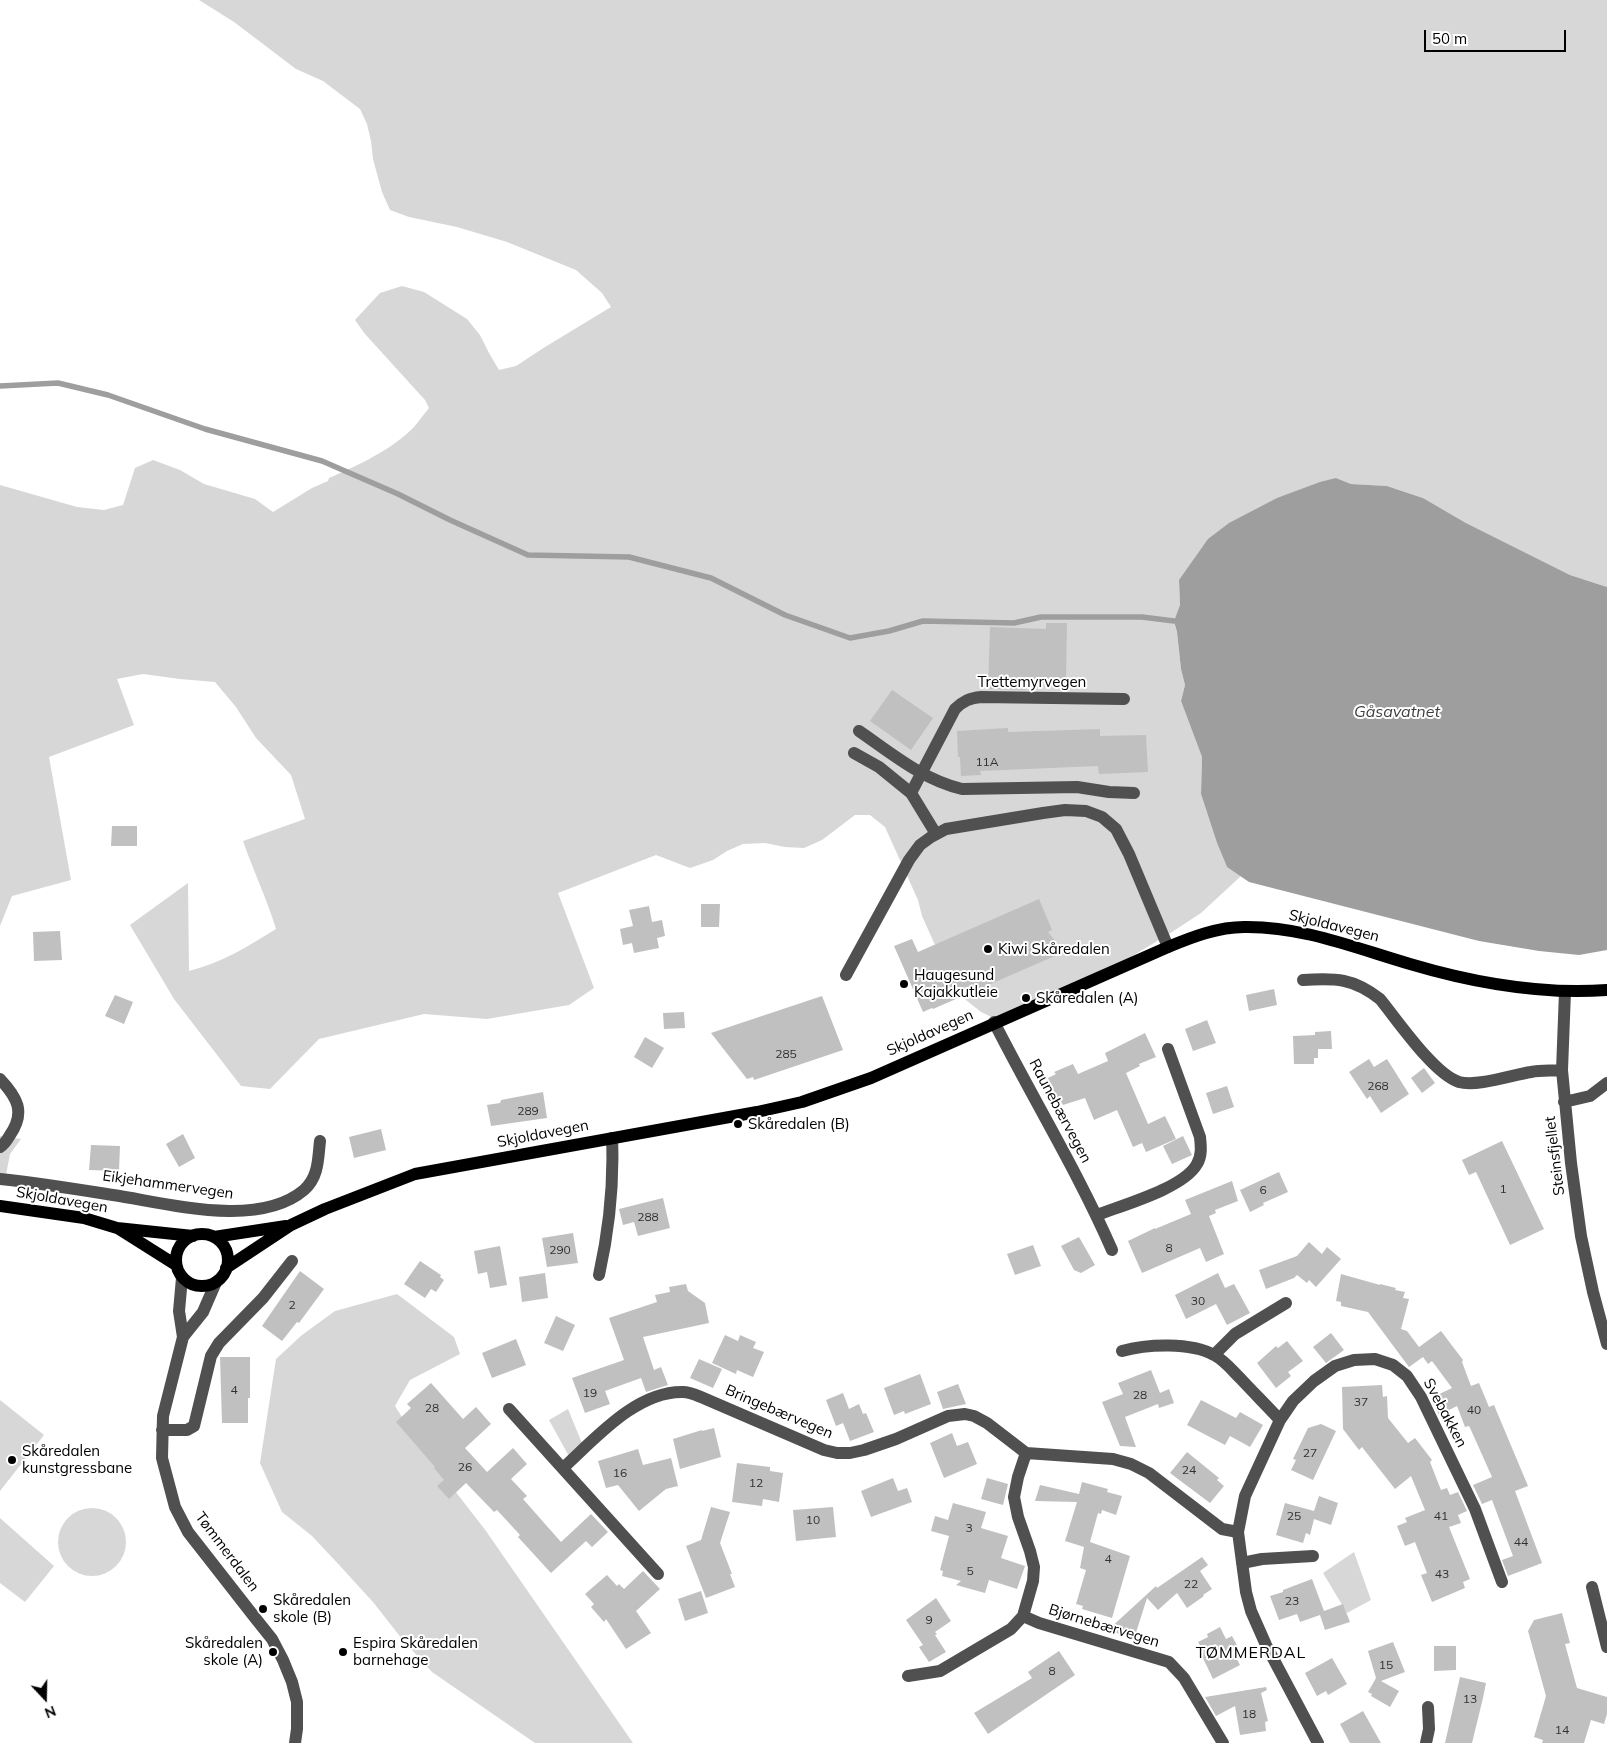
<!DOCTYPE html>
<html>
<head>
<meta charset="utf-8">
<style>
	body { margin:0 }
	#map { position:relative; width:1607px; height:1743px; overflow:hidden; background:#fff; font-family:Mulish,sans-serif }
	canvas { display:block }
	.north { position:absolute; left:20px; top:1673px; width:50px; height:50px; -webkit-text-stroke:4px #fff; paint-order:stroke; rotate:159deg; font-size:14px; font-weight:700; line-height:20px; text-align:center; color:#000 }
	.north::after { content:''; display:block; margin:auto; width:18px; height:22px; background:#000; clip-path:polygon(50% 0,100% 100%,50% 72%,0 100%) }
	.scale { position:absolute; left:1424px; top:30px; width:142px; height:22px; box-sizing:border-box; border:2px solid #000; border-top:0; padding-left:6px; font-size:15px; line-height:18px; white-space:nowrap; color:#000; -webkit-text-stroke:4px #fff; paint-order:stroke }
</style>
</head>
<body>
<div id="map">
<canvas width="1607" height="1743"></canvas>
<div class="north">N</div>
<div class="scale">50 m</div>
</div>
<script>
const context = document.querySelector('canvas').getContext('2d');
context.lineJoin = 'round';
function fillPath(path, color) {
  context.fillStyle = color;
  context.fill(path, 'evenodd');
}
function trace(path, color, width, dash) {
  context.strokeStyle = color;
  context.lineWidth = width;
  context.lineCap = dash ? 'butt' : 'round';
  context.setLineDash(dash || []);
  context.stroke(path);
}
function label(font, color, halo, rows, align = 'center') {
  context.font = font + ' Mulish,sans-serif';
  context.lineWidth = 4;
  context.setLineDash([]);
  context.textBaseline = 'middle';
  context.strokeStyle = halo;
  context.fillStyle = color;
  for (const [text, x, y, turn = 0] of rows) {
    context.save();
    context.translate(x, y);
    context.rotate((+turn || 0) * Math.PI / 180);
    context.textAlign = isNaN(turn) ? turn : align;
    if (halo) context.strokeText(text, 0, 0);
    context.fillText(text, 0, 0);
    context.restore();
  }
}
fillPath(new Path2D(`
	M199 0H1607V587L1570 575 1466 523 1423 498 1387 486 1351 484 1336 478 1179 580 1180 605 1174 621 1177 632 1181 669 1185 685 1181 701 1202 757 1201 794 1217 843 1227 867 1241 876 1201 913 1172 932 1111 969 1000 1021 981 1012 966 1000 944 965 922 916 918 900 885 827 870 815H855L822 840 804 848 785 847 765 843 743 844 727 851 713 860 690 868 656 855 558 893 594 988 569 1005 487 1019 424 1014 319 1039 270 1089 241 1086 174 999 130 925 188 883 189 971C221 963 249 946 276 929 267 899 253 870 243 841L305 819 291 775 256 738 236 707 215 682 180 679 143 674 117 679 134 725 49 757 71 880 12 896 0 926V485L77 507 104 510 123 505 135 468 153 460 180 470 204 484 255 499 273 512 312 488 328 481 329 478C357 466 393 449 414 427 419 421 424 414 429 408L425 400 365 334 355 320 380 293 402 286 424 292 467 319 480 335 489 353 499 370 516 366 545 347 611 307 602 293 576 270 507 242 457 227 409 217 390 210 382 192 373 159 371 141 367 124 360 109 323 81 296 69 234 22Z
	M0 1136 21 1139 10 1154 6 1175 0 1181Z
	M397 1294 454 1337 460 1354 410 1380 395 1406 421 1447 486 1531 633 1743H535L432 1672 402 1639 373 1602 341 1567 312 1536 282 1512 260 1463 276 1359 302 1335 335 1311Z
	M0 1400 44 1435 0 1491Z
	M568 1409 584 1448 571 1460 549 1420Z
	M58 1542a34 34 0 1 1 68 0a34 34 0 1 1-68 0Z
	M0 1518 54 1566 25 1602 0 1583Z
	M1354 1552 1371 1600 1347 1613 1323 1573Z`), '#d7d7d7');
fillPath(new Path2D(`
	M1336 478 1351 484 1387 486 1423 498 1466 523 1570 575 1607 587V950L1579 955 1539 951 1479 941 1249 882 1227 867 1217 843 1201 794 1202 757 1181 701 1185 685 1181 669 1177 632 1174 621 1180 605 1179 580 1208 539 1229 523 1277 498 1320 482Z`), '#9e9e9e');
trace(new Path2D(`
	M0 386 58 383 108 395 205 429 322 461 398 494 450 520 528 555 629 557 711 578 785 615 850 638 889 631 923 621 1014 623 1041 617H1142L1174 621`), '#9e9e9e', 5.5);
fillPath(new Path2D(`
	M1046 623H1067L1066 679 1026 678V690L988 689 990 627 1046 629Z
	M892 690 933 718 911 750 870 721Z
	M1008 728V732L1100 729V736L1146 735 1148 772 1099 774 1098 766 980 771 981 775 961 776 960 757H958L957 731Z
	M112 826H137V846H111Z
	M1039 899 1052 930 1048 932 1064 952 933 1009 932 1008 923 1012 894 946 912 939 918 952Z
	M701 904H720L719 927H701Z
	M649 906 652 922 662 920 665 936 657 938 659 948 634 953 632 943 623 945 620 929 633 926 629 910Z
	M60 931 62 960 34 961 33 932Z
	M1274 989 1277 1005 1249 1011 1246 995Z
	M115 995 133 1002 124 1024 105 1016Z
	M822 996 843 1050 754 1080 753 1077 747 1079 711 1033Z
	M684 1012 685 1028 664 1029 663 1013Z
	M1207 1020 1216 1043 1193 1051 1185 1029Z
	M1331 1031 1332 1049H1318V1058H1314V1064H1294L1293 1036 1315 1035V1032Z
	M1145 1033 1156 1057 1139 1064 1140 1066 1126 1073 1148 1124 1165 1116 1176 1139 1146 1152 1142 1143 1133 1147 1117 1110 1094 1120 1085 1098 1063 1105 1059 1098 1057 1099 1048 1078 1056 1074 1054 1072 1073 1064 1078 1074 1108 1061 1105 1053Z
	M645 1037 664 1048 652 1068 634 1057Z
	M1369 1059 1374 1067 1387 1059 1409 1094 1381 1113 1370 1096 1367 1099 1349 1072Z
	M1424 1068 1435 1083 1422 1093 1411 1078Z
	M1227 1086 1234 1107 1213 1114 1206 1093Z
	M543 1092 547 1118 491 1126 487 1105 500 1103 501 1100Z
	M381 1129 386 1150 354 1158 349 1137Z
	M183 1134 195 1158 179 1167 166 1144Z
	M1183 1136 1192 1155 1172 1164 1163 1146Z
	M1502 1141 1544 1229 1510 1245 1476 1172 1469 1175 1462 1160Z
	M91 1145 120 1146 119 1171 89 1170Z
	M1279 1172 1288 1192 1263 1203 1264 1205 1250 1212 1240 1190Z
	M1232 1181 1238 1201 1215 1210 1216 1213 1209 1216 1224 1254 1206 1262 1200 1248 1142 1273 1128 1241 1155 1228V1229L1191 1214 1185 1200Z
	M663 1198 670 1228 638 1236 634 1222 623 1225 619 1209Z
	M573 1233 578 1263 547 1267 542 1238Z
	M1079 1237 1095 1265 1081 1273 1074 1270 1061 1246Z
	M1309 1242 1322 1254 1327 1247 1341 1259 1316 1287 1309 1280 1307 1283 1297 1275 1294 1278 1266 1289 1259 1270 1297 1256Z
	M1033 1245 1041 1266 1015 1275 1007 1254Z
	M500 1246 507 1285 490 1288 487 1272 478 1274 474 1251Z
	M420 1261 441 1275 440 1277 444 1280 436 1292 431 1289 425 1298 404 1284Z
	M300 1271 324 1289 299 1323 297 1322 282 1341 262 1326Z
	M545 1273 548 1298 522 1302 519 1277Z
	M1218 1273 1225 1288 1234 1284 1250 1313 1227 1325 1216 1304 1186 1319 1175 1295Z
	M1341 1274 1380 1285V1284L1396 1288 1395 1290 1405 1292 1403 1298 1409 1299 1401 1329 1407 1331 1419 1347 1441 1331 1463 1360 1462 1362 1471 1386 1479 1383 1489 1407 1494 1405 1528 1486 1515 1491 1542 1563 1508 1576 1502 1560 1513 1556 1492 1500 1482 1504 1473 1485 1492 1477 1471 1430 1469 1426 1465 1427 1457 1406 1439 1415 1431 1398 1452 1388 1432 1361 1428 1364 1423 1357 1409 1367 1368 1312 1341 1306V1302L1336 1301Z
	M686 1284 688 1291 705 1303 709 1323 643 1337 654 1370 661 1367 668 1385 646 1392 641 1378 605 1391 610 1404 585 1413 572 1378 624 1360 609 1318 657 1302 655 1295 670 1292 669 1287Z
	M556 1316 575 1325 563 1351 544 1343Z
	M1331 1333 1344 1350 1326 1363 1313 1347Z
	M725 1335 738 1341 740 1335 756 1342 753 1348 764 1352 753 1377 737 1370 736 1374 712 1363Z
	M516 1339 526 1365 492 1378 482 1353Z
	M1287 1341 1303 1361 1288 1372 1291 1376 1276 1388 1257 1363 1276 1346 1278 1348Z
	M220 1357H250V1398H248V1423H222Z
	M699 1359 722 1369 713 1388 690 1378Z
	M1151 1370 1160 1393 1169 1389 1174 1403 1159 1408 1158 1404 1125 1417 1136 1447 1120 1446 1102 1402 1123 1394 1118 1383Z
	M920 1374 931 1404 905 1414 904 1411 894 1415 884 1388Z
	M431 1383 463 1419 476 1407 491 1424 465 1448 487 1472 513 1448 527 1464 511 1479 527 1496 523 1499 561 1542 591 1514 608 1532 592 1547 586 1541 551 1573 518 1537 520 1535 497 1510 494 1512 466 1483 449 1499 437 1486 444 1480 434 1468 435 1467 396 1422 411 1408 407 1404Z
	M958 1384 966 1404 943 1409 937 1392Z
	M1382 1385 1383 1397 1387 1396 1388 1418 1408 1443 1415 1438 1432 1460 1430 1462 1441 1490 1447 1488 1450 1495 1458 1492 1467 1511 1458 1515 1461 1523 1449 1527 1470 1579 1463 1582 1465 1588 1432 1602 1421 1575 1427 1573 1415 1542 1405 1546 1397 1526 1407 1522 1405 1518 1425 1510 1411 1476 1395 1489 1362 1447 1359 1450 1343 1429 1342 1387Z
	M843 1393 849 1409 859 1404 863 1414 866 1413 874 1432 850 1441 843 1423 836 1426 826 1400Z
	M1201 1400 1236 1418 1240 1412 1263 1425 1250 1447 1230 1436 1225 1445 1187 1425Z
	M1321 1424 1336 1431 1313 1480 1291 1470 1296 1460 1293 1459 1308 1428Z
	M714 1428 721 1457 680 1469 673 1439 702 1430V1431Z
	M952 1433 957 1446 968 1442 977 1464 944 1478 930 1443Z
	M638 1449 643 1465 671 1458 678 1486 666 1489 639 1511 618 1485 606 1488 598 1461Z
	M1187 1452 1219 1478 1217 1480 1224 1486 1210 1503 1170 1473Z
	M737 1463 770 1467V1471L783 1473 779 1502 763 1499 762 1506 732 1502Z
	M893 1478 898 1491 907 1488 912 1502 871 1517 861 1491Z
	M987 1478 1008 1484 1003 1505 981 1499Z
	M1082 1482 1108 1489 1107 1492 1122 1496 1116 1515 1102 1510 1101 1514 1098 1513 1090 1542 1130 1556 1112 1618 1082 1609 1083 1606 1076 1604 1086 1570 1080 1568 1084 1547 1065 1541 1077 1502 1035 1501 1040 1485 1079 1494Z
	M1319 1496 1338 1503 1331 1525 1314 1519 1310 1535 1306 1533 1303 1543 1276 1535 1285 1503 1314 1511Z
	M953 1503 986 1512 981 1528 1008 1536 1001 1558 1025 1566 1017 1589 989 1580 985 1593 956 1585 961 1581 942 1576 943 1571 940 1570 949 1536 931 1531 935 1516 948 1520Z
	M711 1507 730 1512 720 1543 732 1574H730L735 1587 706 1598 686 1546 701 1540Z
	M833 1507 836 1537 796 1541 793 1510Z
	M1202 1557 1208 1565 1200 1571 1212 1589 1203 1595 1204 1596 1187 1608 1177 1593 1158 1610 1147 1598 1134 1639 1108 1630 1156 1586 1157 1588Z
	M643 1571 660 1589 636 1611 651 1633 626 1649 606 1619 604 1622 591 1607 594 1604 585 1594 607 1575 617 1586 619 1584 624 1589Z
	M1312 1579 1324 1611 1343 1604 1350 1622 1325 1630 1320 1615 1300 1622 1297 1614 1279 1620 1270 1596 1283 1592V1590Z
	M701 1591 708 1613 685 1621 678 1599Z
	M936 1598 951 1621 935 1632 937 1634 935 1635 946 1652 929 1662 919 1647 923 1645 906 1620Z
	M1562 1613 1570 1643 1565 1644 1577 1688 1607 1697V1714L1604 1724 1591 1720 1584 1743H1542L1543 1740 1534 1737 1546 1696 1528 1631 1534 1620Z
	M1220 1627 1226 1639 1232 1636 1239 1649 1233 1652 1240 1665 1213 1679 1201 1654 1204 1652 1198 1642 1208 1637 1207 1634Z
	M1393 1642 1405 1672 1381 1681 1399 1691 1390 1707 1371 1696 1372 1694 1368 1692 1376 1678 1368 1651Z
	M1434 1646H1456V1670L1434 1671Z
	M1059 1651 1075 1675 988 1734 974 1713 1032 1678 1028 1672Z
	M1332 1658 1347 1684 1328 1695 1326 1691 1317 1696 1305 1673Z
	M1460 1677 1486 1683 1483 1698 1472 1743H1445Z
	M1266 1687 1267 1690 1261 1693 1268 1721 1265 1722 1266 1731 1240 1735 1235 1706 1216 1716 1205 1697Z
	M1363 1711 1381 1743H1350L1340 1724Z`), '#c0c0c0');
trace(new Path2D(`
	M859 731C891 753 923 780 962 789L1077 787 1109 792 1134 793
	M854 753 879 767 911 793 936 834
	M911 793 955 709C963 701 970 698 981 697L1124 699
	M846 975 909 860 920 845 931 837 946 829 1043 813 1065 810 1086 811 1102 817 1116 829 1129 854 1168 947
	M1303 980C1336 978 1353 978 1380 999 1398 1021 1434 1074 1459 1082 1477 1087 1512 1075 1531 1072 1541 1070 1552 1071 1562 1070
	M1565 992 1562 1070 1571 1163 1581 1236 1593 1292 1607 1344
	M994 1022C1033 1099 1078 1172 1112 1250
	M0 1079C17 1097 26 1112 10 1135 7 1140 5 1144 0 1147
	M1564 1102 1590 1096 1607 1083
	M0 1179C38 1183 75 1189 113 1195 167 1203 258 1229 304 1190 319 1177 318 1158 320 1141
	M1097 1215C1123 1205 1184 1188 1197 1164 1202 1156 1201 1146 1200 1137L1168 1049
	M599 1275C609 1230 614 1184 612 1138
	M182 1278 179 1311 183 1337
	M216 1282 203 1312 183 1337 163 1416 162 1458 175 1507 188 1532 256 1619 272 1639 283 1660 292 1682 297 1702V1729L295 1743
	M1122 1351C1147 1344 1191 1342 1214 1355 1224 1360 1232 1370 1240 1378 1253 1392 1267 1406 1280 1420
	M1214 1355 1235 1334 1286 1303
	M509 1409 658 1574
	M162 1430H187L194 1426 211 1356 219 1343 263 1298 292 1261
	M563 1468C595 1439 636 1391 683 1392 689 1392 696 1395 701 1397L824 1450 837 1453H850L864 1450 896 1439 948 1416 965 1414 974 1416 987 1423 1026 1453 1113 1459 1131 1464 1149 1473 1222 1529 1238 1532
	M1242 1563 1262 1559 1313 1556
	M1592 1587 1607 1647
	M1023 1616 1039 1623 1169 1662 1184 1678 1223 1743
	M908 1676 940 1671 1011 1629 1023 1616 1033 1581 1034 1567 1030 1551 1018 1517 1014 1497 1018 1477 1026 1453
	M1318 1743 1266 1645 1251 1611 1246 1592 1238 1532 1245 1496 1280 1420 1293 1401 1314 1381 1335 1366 1354 1360 1375 1359 1393 1365 1407 1376 1421 1397 1475 1509 1502 1582
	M1426 1743 1429 1729 1428 1707`), '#505050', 12);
trace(new Path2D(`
	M0 1206 84 1218 117 1228 193 1236
	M119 1229 176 1265
	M176 1260a26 26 0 1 1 52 0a26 26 0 1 1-52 0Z
	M214 1237 286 1226
	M226 1268 291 1225 325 1209 415 1174 757 1112 802 1102 871 1078 1168 947C1192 937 1218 927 1244 927 1302 926 1355 948 1410 964 1474 983 1539 995 1607 990`), '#000', 12);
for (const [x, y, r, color] of [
	[988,949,5,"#000"],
	[904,984,5,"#000"],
	[1026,998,5,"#000"],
	[738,1124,5,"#000"],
	[12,1460,5,"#000"],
	[263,1609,5,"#000"],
	[273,1652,5,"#000"],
	[343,1652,5,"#000"]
]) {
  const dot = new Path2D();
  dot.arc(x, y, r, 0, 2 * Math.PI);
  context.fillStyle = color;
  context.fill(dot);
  trace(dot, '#fff', 2);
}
label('12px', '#303030', null, [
	["11A",987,762],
	["285",786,1054],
	["268",1378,1086],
	["289",528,1111],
	["1",1503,1189],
	["6",1263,1190],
	["288",648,1217],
	["8",1169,1248],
	["290",560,1250],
	["30",1198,1301],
	["2",292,1305],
	["4",234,1390],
	["19",590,1393],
	["28",1140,1395],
	["37",1361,1402],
	["28",432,1408],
	["40",1474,1410],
	["27",1310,1453],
	["26",465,1467],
	["24",1189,1470],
	["16",620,1473],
	["12",756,1483],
	["25",1294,1516],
	["41",1441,1516],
	["10",813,1520],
	["3",969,1528],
	["44",1521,1542],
	["4",1108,1559],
	["5",970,1571],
	["43",1442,1574],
	["22",1191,1584],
	["23",1292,1601],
	["9",929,1620],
	["15",1386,1665],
	["8",1052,1671],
	["13",1470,1699],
	["18",1249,1714],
	["14",1562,1730]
]);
label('15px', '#000', '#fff', [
	["Trettemyrvegen",1032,682],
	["Skjoldavegen",1334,926,14],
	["Skjoldavegen",930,1033,-24],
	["Raunebærvegen",1060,1111,62],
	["Skjoldavegen",543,1134,-11],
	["Steinsfjellet",1555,1156,-97],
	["Eikjehammervegen",168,1185,8],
	["Skjoldavegen",62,1200,10],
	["Bringebærvegen",779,1412,23],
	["Svebakken",1445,1413,62],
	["Tømmerdalen",227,1552,53],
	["Bjørnebærvegen",1104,1626,17]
]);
label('15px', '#000', '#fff', [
	["Kiwi Skåredalen",998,949],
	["Haugesund",914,975],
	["Kajakkutleie",914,992],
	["Skåredalen (A)",1036,998],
	["Skåredalen (B)",748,1124],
	["Skåredalen",22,1451],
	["kunstgressbane",22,1468],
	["Skåredalen",273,1600],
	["skole (B)",273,1617],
	["Skåredalen",263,1643,"right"],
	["skole (A)",263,1660,"right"],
	["Espira Skåredalen",353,1643],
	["barnehage",353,1660]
], 'left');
label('italic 16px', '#3f3f3f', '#fff', [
	["Gåsavatnet",1397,712]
]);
context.letterSpacing = '1px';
label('16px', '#000', '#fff', [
	["TØMMERDAL",1251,1653]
]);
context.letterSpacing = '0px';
</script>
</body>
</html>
